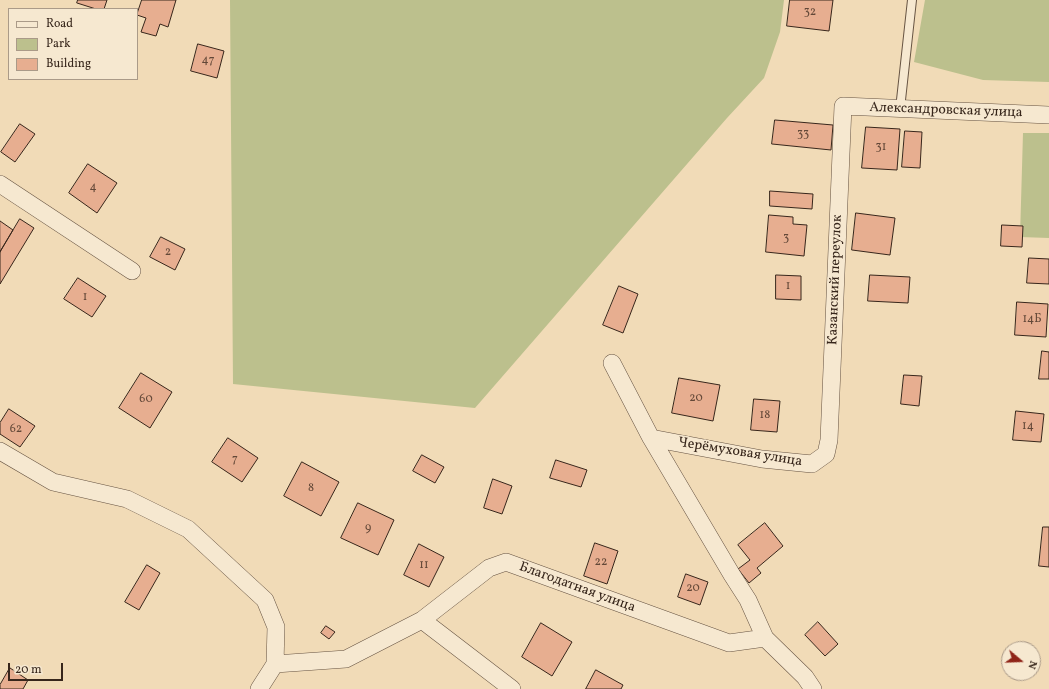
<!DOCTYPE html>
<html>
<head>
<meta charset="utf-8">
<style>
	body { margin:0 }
	#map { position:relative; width:1049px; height:689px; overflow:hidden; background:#f1dbb7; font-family:Vollkorn,serif }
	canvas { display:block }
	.legend { position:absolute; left:8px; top:8px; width:130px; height:72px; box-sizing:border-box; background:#f6e8d0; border:1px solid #aa9a88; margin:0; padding:5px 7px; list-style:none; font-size:12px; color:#37261b }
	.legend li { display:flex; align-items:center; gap:8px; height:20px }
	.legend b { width:20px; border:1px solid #aa9a88 }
	.north { position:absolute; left:1001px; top:641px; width:40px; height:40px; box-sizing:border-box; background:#f6e8d0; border:1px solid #aa9a88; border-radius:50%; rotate:109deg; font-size:11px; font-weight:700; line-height:16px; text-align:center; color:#37261b }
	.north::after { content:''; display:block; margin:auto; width:14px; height:18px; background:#8f2418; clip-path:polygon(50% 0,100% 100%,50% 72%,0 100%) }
	.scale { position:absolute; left:8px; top:663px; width:55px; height:18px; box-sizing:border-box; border:2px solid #37261b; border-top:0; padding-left:5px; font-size:12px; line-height:14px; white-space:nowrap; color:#37261b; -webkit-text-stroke:3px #f6e8d0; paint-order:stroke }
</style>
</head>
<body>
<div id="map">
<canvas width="1049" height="689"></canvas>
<ul class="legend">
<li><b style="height:5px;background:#f6e8d0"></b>Road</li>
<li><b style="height:11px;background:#bcc08d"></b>Park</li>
<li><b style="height:11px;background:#e7ae90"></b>Building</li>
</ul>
<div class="north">N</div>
<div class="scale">20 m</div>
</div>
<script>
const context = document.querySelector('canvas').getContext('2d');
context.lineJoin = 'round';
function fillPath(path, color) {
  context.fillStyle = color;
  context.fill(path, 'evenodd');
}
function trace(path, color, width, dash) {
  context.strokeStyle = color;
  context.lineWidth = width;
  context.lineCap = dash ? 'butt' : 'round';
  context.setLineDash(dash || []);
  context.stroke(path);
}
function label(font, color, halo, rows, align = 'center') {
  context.font = font + ' Vollkorn,serif';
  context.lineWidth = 3;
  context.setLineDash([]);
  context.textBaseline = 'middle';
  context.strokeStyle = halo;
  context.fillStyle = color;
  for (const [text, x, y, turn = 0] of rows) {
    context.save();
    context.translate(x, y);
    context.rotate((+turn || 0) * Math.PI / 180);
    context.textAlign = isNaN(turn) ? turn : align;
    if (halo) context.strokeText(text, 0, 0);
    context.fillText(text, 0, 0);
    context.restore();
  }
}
fillPath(new Path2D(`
	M230 0H784L780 32 764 78 727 118 475 408 233 384Z
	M925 0H1049V82L983 80 914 62Z
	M1023 133H1049V238L1020 237Z`), '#bcc08d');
const building = new Path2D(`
	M78 0H107L104 9H96L77 3Z
	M142 0H176L168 27 160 24 156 36 141 32 146 18 137 15Z
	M790 0H833L829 31 787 26Z
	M198 44 224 51 217 78 191 71Z
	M775 120 833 125 831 150 772 144Z
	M20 124 35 134 15 162 1 152Z
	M866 127 900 129 897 170 862 168Z
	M905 131 922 132 920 168 902 167Z
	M88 164 117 183 97 213 69 193Z
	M770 191 813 194 812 209 770 206Z
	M856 213 895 218 890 255 852 250Z
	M769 215 793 217V224L807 225 804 256 766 252Z
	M20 219 34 228 0 284V252Z
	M0 221 13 230 0 252Z
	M1002 225 1023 226 1022 247 1001 246Z
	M161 237 185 249 175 270 150 257Z
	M1029 258 1049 259V284L1027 283Z
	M776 275 801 276V300L776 299Z
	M870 275 910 277 908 303 868 301Z
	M78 278 106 296 92 317 64 299Z
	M619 286 638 294 623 333 603 325Z
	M1017 302 1048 304 1046 337 1015 335Z
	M1042 351 1049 352V379H1039Z
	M141 373 172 392 150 428 119 408Z
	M904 375 922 376 919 406 901 404Z
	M679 378 720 385 713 421 672 413Z
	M754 399 780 401 777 432 751 430Z
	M9 409 35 426 20 447 0 434V423Z
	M1016 411 1044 414 1041 442 1013 440Z
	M228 438 258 458 242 482 212 462Z
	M422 455 444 467 435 483 413 471Z
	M556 460 587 470 581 487 550 478Z
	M302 462 339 482 321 516 284 496Z
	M493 479 512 486 502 514 484 508Z
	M358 503 394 520 378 555 341 538Z
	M765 523 783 546 757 568 761 573 749 583 738 569 750 560 738 545Z
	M1043 527H1049V567L1039 566Z
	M595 543 618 551 607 584 584 576Z
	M419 544 444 557 429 587 404 575Z
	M147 565 160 573 139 610 125 602Z
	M686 574 708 582 700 605 678 597Z
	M818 622 838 644 825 656 805 635Z
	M541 623 572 642 552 676 522 657Z
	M326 626 335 632 329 639 321 633Z
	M10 668 28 680 23 689H0V685Z
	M596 670 623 685 621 689H586Z`);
fillPath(building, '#e7ae90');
trace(building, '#37261b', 1);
const lane = new Path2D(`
	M900 109 912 0`);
const street = new Path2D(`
	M0 184 132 271
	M612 363 651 438 732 575 748 600 765 638
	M651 438 762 459 812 464 826 454 829 440 843 106 1049 115
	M0 451 53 482 127 499 188 529 265 600 276 627 275 664
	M422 620 512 689
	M259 689 275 664 346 659 422 620 489 568 506 562 729 643 765 638 805 677 813 689`);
trace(lane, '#665342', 10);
trace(street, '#665342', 18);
trace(lane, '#f6e8d0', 8);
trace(street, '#f6e8d0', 17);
label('12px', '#634838', null, [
	["32",810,13],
	["47",208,61],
	["33",803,135],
	["31",881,148],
	["4",93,188],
	["3",786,239],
	["2",168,253],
	["1",788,287],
	["1",85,298],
	["14Б",1032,320],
	["20",696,399],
	["60",146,400],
	["18",765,416],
	["14",1028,427],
	["62",16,430],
	["7",235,460],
	["8",311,489],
	["9",368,529],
	["22",601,563],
	["11",424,566],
	["20",693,589]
]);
label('14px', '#37261b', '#f6e8d0', [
	["Александровская улица",946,111,2],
	["Казанский переулок",836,280,-88],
	["Черёмуховая улица",740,453,9],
	["Благодатная улица",577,588,20]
]);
</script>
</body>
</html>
